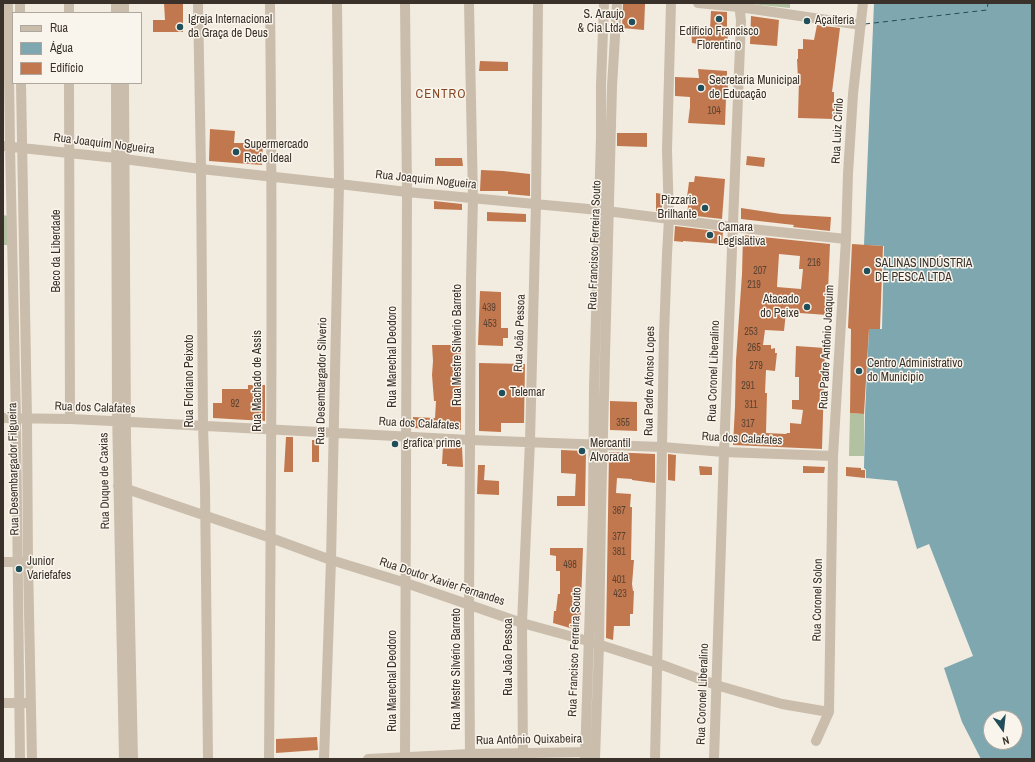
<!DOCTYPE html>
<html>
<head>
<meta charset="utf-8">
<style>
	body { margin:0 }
	#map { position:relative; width:1035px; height:762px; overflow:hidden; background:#f2ece0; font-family:"Archivo Narrow",sans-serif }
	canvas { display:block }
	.frame { position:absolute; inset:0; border:4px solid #39312a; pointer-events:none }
	.legend { position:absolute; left:12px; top:12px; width:130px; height:72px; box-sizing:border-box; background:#faf5ec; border:1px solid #ada79e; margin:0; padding:5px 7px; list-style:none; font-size:12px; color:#39312a }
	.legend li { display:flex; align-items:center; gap:8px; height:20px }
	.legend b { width:20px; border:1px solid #ada79e }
	.north { position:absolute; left:983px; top:710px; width:40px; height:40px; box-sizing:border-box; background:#faf5ec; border:1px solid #ada79e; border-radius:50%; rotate:165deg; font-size:11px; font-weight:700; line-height:16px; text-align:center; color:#39312a }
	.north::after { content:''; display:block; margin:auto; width:14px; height:18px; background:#214f59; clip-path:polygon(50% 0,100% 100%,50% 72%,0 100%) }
</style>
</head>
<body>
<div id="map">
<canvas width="1035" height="762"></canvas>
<div class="frame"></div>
<ul class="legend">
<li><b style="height:5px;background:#cabdac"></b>Rua</li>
<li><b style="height:11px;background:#7fa7af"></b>Água</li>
<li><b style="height:11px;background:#c2784e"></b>Edifício</li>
</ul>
<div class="north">N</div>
</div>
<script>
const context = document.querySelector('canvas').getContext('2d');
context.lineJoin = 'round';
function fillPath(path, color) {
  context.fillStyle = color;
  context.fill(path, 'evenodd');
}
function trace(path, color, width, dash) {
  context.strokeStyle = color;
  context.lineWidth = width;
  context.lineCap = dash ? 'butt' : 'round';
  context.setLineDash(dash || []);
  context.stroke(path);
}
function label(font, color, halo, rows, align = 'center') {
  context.font = font + ' "Archivo Narrow",sans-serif';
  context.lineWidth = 3;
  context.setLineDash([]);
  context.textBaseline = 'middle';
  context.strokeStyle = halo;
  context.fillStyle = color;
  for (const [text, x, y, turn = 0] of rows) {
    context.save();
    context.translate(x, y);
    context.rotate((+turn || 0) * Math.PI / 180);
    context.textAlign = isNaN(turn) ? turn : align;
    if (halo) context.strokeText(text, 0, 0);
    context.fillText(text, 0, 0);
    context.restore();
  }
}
fillPath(new Path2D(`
	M742 3H790V8Z
	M3 215 8 216V245H3Z
	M850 413 864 414V456H849Z`), '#b2c1a0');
fillPath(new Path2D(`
	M874 3H1032V759H981L962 722 944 668 973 656 929 544 917 549 897 481 866 478V470L864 468 865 414 869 329H882L884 246 864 245ZM991 718H1015V742H991Z`), '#7fa7af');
trace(new Path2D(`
	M865 24 987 10 988 3`), '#214f59', 1, [5, 4]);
fillPath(new Path2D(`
	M164 3H183V32H153V20H165Z
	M623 3 645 4 644 30 622 28Z
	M711 11 727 12V31L728 32 727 48 692 43 691 28 710 30Z
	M751 16 779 20 777 46 750 44Z
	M817 25 840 28 832 92H834V107H835L834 119 798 118 799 79H798L797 59H798V49H803V39L814 40Z
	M480 61 508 62V71H479Z
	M698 69 727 71V80H728V98H726L725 125 688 123 690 107V97L675 96V77L699 78Z
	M210 129 235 131 234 143H247L248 141 263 143 262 165 209 161Z
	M617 133H647V147L617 146Z
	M747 156 765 158 764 167 746 165Z
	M435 158H462L463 166H435Z
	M481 170 503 171 530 174V196L508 194V191H480Z
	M695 176 725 179 722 219 687 215 689 197H687L689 182H694Z
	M656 193 662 194V212L656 211Z
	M434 201 462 204V210L434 209Z
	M741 208 781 214 831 217 830 231 793 227 794 225 741 219Z
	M487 212 526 214V222L487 221Z
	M675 226 723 232 722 244 683 241V242L674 241Z
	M743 235 830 244 827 315 786 312 784 331 765 330 763 345H771V349L775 348V353H777L775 371 766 370 765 393H767L766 433 786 434 787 433H790V423L801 424 803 410 792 409V400H799V377H795L796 346 825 348 822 449 733 445 735 407 736 360 742 274ZM779 254 800 256 799 269H803L801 289 777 287Z
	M852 244 883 246 880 329H869L864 414 850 413 851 329 848 328Z
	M480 291 501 292V328H508V338H503V346L478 345Z
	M432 345H461L460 373 461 382V430L413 428V417L435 418 436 401H434L432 375 433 361Z
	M479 363 525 364 524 423H501V432L479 431Z
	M248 385H265V421L213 418V403H222V389H248Z
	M610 401 637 402V431L610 430Z
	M286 437H293V472H284Z
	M312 440H319V462H312Z
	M443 446 462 447 463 467 447 466V464H442Z
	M561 450 586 451 585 506H557V496H575L576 474 561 473Z
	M609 452 655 454V483L632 480V479L617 478 616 493 631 494 630 507H632L631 560H634L632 584 633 591H634L633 614H630V626H614L613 640 606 638Z
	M668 454 676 455 675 481 668 480Z
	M478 465H485L484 480 499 481V495L477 494Z
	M699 466 712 467V475H700Z
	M803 466 825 467 824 473H803Z
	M846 467 861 468V470H865V478L846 476Z
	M550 548H583L580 631 553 623 554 611H556L558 594H560V571H556V556L550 555Z
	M317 737 318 750 276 753V739Z`), '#c2784e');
trace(new Path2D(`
	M8 3 10 146 16 419 20 759
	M20 3V13
	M69 3V13
	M124 3V13
	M198 3 201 169 203 426 205 487 208 759
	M405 3 407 192 405 759
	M469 3 473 198 471 280 469 605 470 759
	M698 3 739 7 861 25
	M116 13V3
	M21 83 27 419 28 562 32 759
	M69 83 70 419
	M116 83 117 411 124 759
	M124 83 126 439 133 759
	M3 146 116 158 201 169 339 184 407 192 599 210 732 227 846 239
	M3 418 70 419 112 421 470 440 662 447 724 452 833 456
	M118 486 271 538 331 560 406 583 522 623 588 641 657 663 716 685 782 704 829 712
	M3 562H24
	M3 703H25
	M816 741 829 712 833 456 846 239 848 174 853 94 863 3
	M269 759C271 507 273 255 270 3
	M324 759 331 560 339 184 337 3
	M368 759 470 754 591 752
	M523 759 522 623 530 441 536 204 538 3
	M585 759 593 511 594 387 601 137V85L604 3
	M595 759 599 645 601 511 612 86 617 3
	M655 759 662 447 664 335 667 254 669 219 667 150 671 3
	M714 759 724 452 741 21 739 3`), '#cabdac', 10);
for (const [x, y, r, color] of [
	[719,19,4,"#214f59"],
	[807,21,4,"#214f59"],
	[632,22,4,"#214f59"],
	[180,27,4,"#214f59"],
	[701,88,4,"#214f59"],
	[236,152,4,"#214f59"],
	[705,208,4,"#214f59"],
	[710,235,4,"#214f59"],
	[867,271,4,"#214f59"],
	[807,307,4,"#214f59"],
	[859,371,4,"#214f59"],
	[502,393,4,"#214f59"],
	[395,444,4,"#214f59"],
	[582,451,4,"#214f59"],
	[19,569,4,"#214f59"]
]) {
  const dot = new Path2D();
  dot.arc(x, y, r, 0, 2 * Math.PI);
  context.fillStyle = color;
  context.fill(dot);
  trace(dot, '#faf5ec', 1.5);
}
label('10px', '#5b4333', null, [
	["104",714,111],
	["216",814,263],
	["207",760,271],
	["219",754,285],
	["439",489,308],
	["453",490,324],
	["253",751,332],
	["265",754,348],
	["279",756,366],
	["291",748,386],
	["92",235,404],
	["311",751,405],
	["355",623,423],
	["317",748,424],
	["367",619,511],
	["377",619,537],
	["381",619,552],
	["498",570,565],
	["401",619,580],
	["423",620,594]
]);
label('12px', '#39312a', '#faf5ec', [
	["S. Araujo",624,15,"right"],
	["& Cia Ltda",624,29,"right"],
	["Igreja Internacional",188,20],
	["da Graça de Deus",188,34],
	["Açaíteria",815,21],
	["Edificio Francisco",719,32,"center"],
	["Florentino",719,46,"center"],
	["Secretaria Municipal",709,81],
	["de Educação",709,95],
	["Supermercado",244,145],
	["Rede Ideal",244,159],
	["Pizzaria",697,201,"right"],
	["Brilhante",697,215,"right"],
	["Camara",718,228],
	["Legislativa",718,242],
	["SALINAS INDÚSTRIA",875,264],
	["DE PESCA LTDA",875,278],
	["Atacado",799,300,"right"],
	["do Peixe",799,314,"right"],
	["Centro Administrativo",867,364],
	["do Municipio",867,378],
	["Telemar",510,393],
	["grafica prime",403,444],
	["Mercantil",590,444],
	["Alvorada",590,458],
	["Junior",27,562],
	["Variefafes",27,576]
], 'left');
label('12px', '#39312a', '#faf5ec', [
	["Rua Luiz Cirilo",838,131,-87],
	["Rua Joaquim Nogueira",104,144,7],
	["Rua Joaquim Nogueira",426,180,6],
	["Rua Francisco Ferreira Souto",595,245,-88],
	["Beco da Liberdade",57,251,-90],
	["Rua João Pessoa",520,333,-88],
	["Rua Mestre Silvério Barreto",458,345,-90],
	["Rua Padre Antônio Joaquim",827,347,-87],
	["Rua Marechal Deodoro",393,357,-90],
	["Rua Coronel Liberalino",714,371,-88],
	["Rua Floriano Peixoto",190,381,-90],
	["Rua Machado de Assis",258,381,-90],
	["Rua Desembargador Silverio",322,381,-89],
	["Rua Padre Afonso Lopes",650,381,-89],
	["Rua dos Calafates",95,408,2],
	["Rua dos Calafates",419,424,3],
	["Rua dos Calafates",742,439,3],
	["Rua Desembargador Filgueira",14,469,-91],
	["Rua Duque de Caxias",105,481,-91],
	["Rua Doutor Xavier Fernandes",442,582,18],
	["Rua Coronel Solon",818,600,-89],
	["Rua Francisco Ferreira Souto",575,652,-88],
	["Rua João Pessoa",509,657,-90],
	["Rua Mestre Silvério Barreto",457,669,-90],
	["Rua Marechal Deodoro",393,681,-90],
	["Rua Coronel Liberalino",703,694,-88],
	["Rua Antônio Quixabeira",529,740,-1]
]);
context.letterSpacing = '1px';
label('13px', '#854826', '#faf5ec', [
	["CENTRO",441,95]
]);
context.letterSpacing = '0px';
</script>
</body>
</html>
